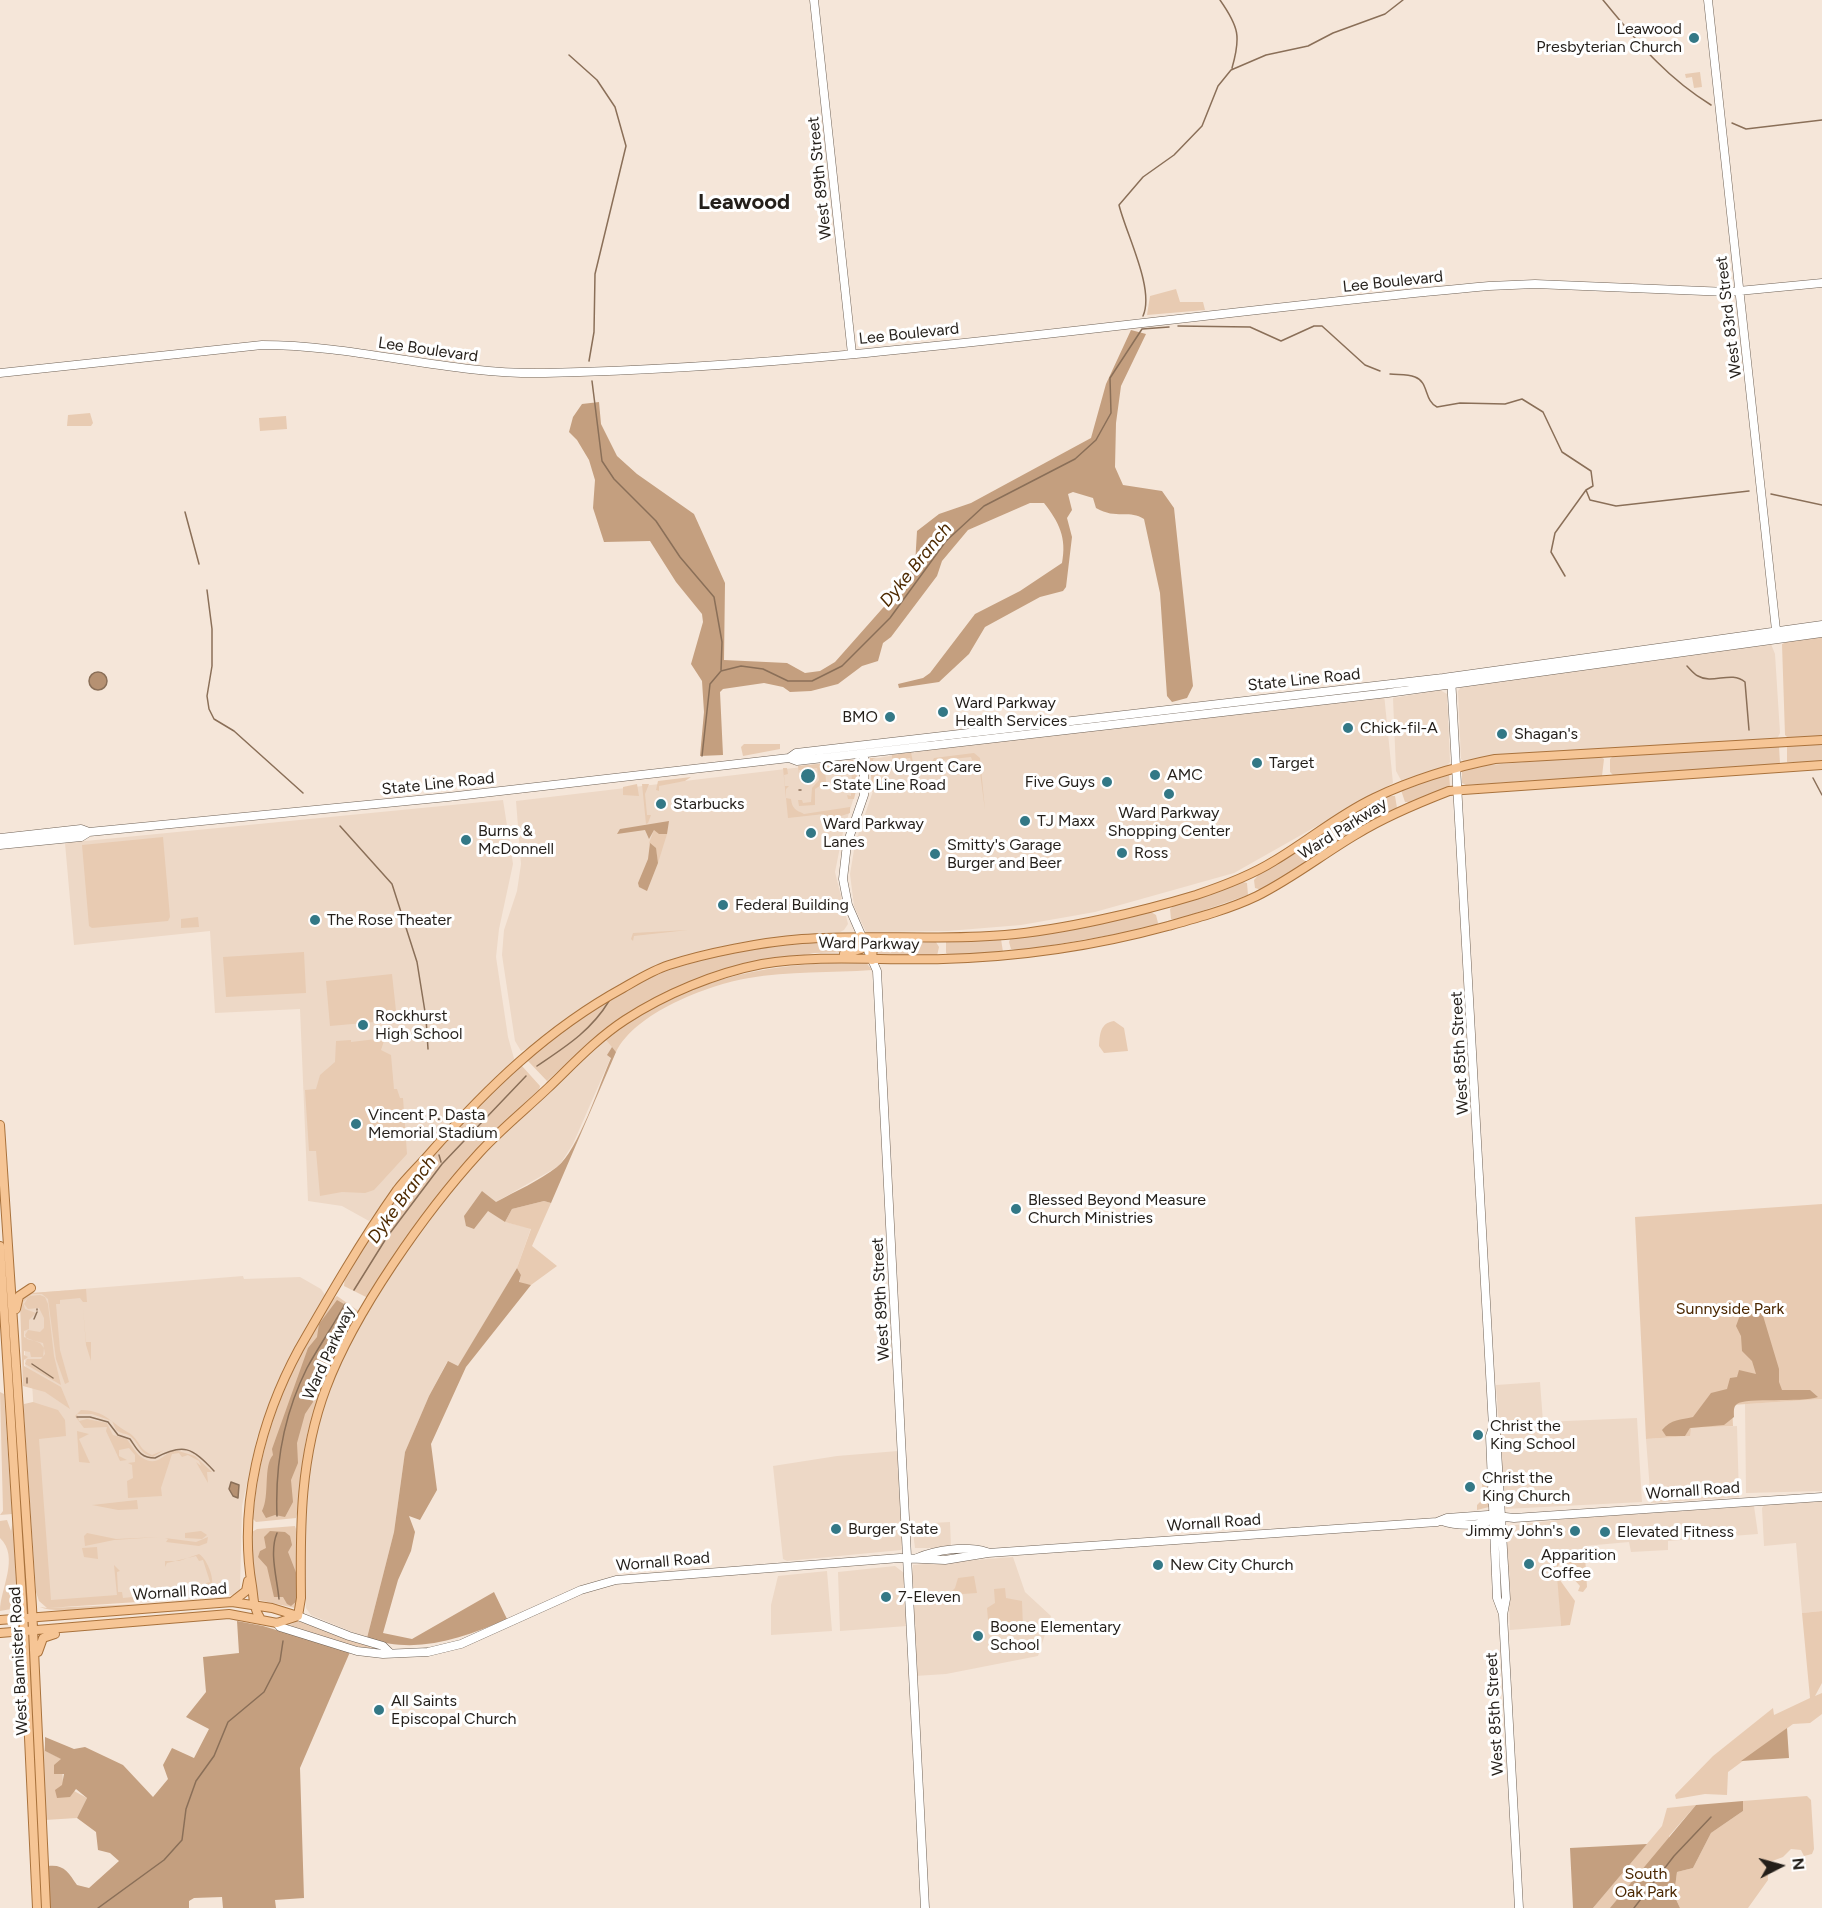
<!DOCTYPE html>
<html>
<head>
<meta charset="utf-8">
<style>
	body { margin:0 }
	#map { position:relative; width:1822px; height:1908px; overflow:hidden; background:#f5e6d9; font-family:Figtree,sans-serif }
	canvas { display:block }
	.north { position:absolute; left:1750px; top:1836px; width:60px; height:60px; -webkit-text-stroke:4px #fff; paint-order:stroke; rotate:84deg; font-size:16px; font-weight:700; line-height:24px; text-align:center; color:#241f1a }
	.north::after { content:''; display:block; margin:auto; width:21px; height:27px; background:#241f1a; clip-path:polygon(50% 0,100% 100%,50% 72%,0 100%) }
</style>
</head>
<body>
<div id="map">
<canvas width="1822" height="1908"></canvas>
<div class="north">N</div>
</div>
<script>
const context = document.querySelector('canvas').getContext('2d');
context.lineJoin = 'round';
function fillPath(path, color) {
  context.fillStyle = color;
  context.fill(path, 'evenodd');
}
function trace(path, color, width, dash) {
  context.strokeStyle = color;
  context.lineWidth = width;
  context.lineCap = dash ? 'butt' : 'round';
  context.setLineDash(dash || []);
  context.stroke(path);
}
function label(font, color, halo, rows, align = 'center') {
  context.font = font + ' Figtree,sans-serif';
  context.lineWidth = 6;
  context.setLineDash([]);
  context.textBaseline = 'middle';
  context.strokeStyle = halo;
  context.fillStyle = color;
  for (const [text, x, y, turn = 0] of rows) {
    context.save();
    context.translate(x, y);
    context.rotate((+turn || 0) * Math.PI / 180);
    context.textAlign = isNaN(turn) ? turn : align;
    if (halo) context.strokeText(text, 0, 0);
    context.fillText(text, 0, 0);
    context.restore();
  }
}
fillPath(new Path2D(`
	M1771 644 1775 654 1780 733 1777 739 1465 762 1461 759 1458 691 1462 686Z
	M1440 690 1447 694 1450 762 1447 766 1402 782 1396 771 1393 698Z
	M1384 694 1393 783 1234 873 1095 912 1021 925 948 931 866 932 854 906 850 874 855 844 873 791V759L922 750Z
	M853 761 856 766V791L843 832 835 872 848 924 844 930 838 933 764 940 633 979 586 1006 529 1048 521 1051 515 1041 502 955 504 930 517 891 521 864 516 801Z
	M503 800 513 864 499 929 496 957 508 1037 515 1062 440 1134 438 1132 426 1153 369 1221 342 1206 308 1201 300 1009 215 1013 210 931 74 945 65 843Z
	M605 1039 612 1047 608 1054 611 1057 573 1144 559 1166 496 1202 488 1210 505 1222 531 1228 517 1268 458 1367 447 1362 429 1396 405 1452 394 1532 367 1638 311 1615 306 1608 304 1576 307 1472 325 1398 350 1342 399 1263 451 1192 476 1162Z
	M243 1276 244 1279 300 1277 321 1289 325 1295 284 1367 257 1437 242 1506 240 1591 235 1595 46 1607 32 1383H26L23 1299 33 1293Z
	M1540 1382 1543 1422 1637 1418 1642 1502 1505 1509 1496 1385Z
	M1822 1399V1491L1746 1493 1745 1404Z
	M1737 1426 1739 1497 1651 1503 1646 1439 1690 1436V1428Z
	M898 1451 903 1547 901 1550 787 1561 783 1559 773 1466 837 1456Z
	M1822 1501V1611L1802 1613 1796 1543 1764 1546 1762 1508 1765 1504Z
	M1754 1506 1758 1534 1668 1541V1550L1631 1552 1629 1542 1585 1546V1556L1557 1563 1561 1626 1510 1630 1506 1529 1508 1526 1574 1518Z
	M950 1522 951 1548H915L912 1524Z
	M1013 1557 1025 1592 1051 1616 1038 1656 946 1674 915 1676 911 1603 913 1565Z
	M895 1566 904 1573 907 1626 840 1631 838 1572Z
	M827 1571 832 1631 771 1635V1605L778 1576Z`), '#edd8c6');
fillPath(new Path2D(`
	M1700 72 1702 87 1694 88 1692 77 1686 78 1685 74Z
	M1176 289 1180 302H1203L1205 310 1147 315 1150 296Z
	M90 413 93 423 91 426H67L68 415Z
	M286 416 287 429 260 431 259 418Z
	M1822 637V737L1789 739 1785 735 1782 644 1789 641Z
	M1822 743V762H1787V746Z
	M744 744H780V749L743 756 741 747Z
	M1779 746 1780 764 1613 775 1610 772V759L1614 755Z
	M911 752 914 768 910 758 895 760 892 758V755Z
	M974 753 980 758 985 810 979 765 976 760H972L971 757 934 761 933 765 931 764 934 758Z
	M1599 756 1604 759 1602 776 1466 785 1462 783V769L1465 767Z
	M870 758H877L873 759 876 788 872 792Z
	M853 760C858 772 858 785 854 799H848L847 795 851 796 852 767 838 768V762Z
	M836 762 835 771 833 767 825 768 826 782 815 789V805L799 806 798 800H802L803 803 811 802 812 788 819 780 817 768 799 770V774L798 766Z
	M783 768H787L788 774 784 775 785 786H789L786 789V798L791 799C792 809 796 810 804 814L850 807V813L838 817 833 828H825L824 814 788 818Z
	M1449 773 1450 787 1411 802H1405L1401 790Z
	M691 777 685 781 659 786V791L656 790 658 781Z
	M637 784 639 796 623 795V787Z
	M642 784H649L645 794 647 815H651L648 823 646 824Z
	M1389 796H1395L1397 808 1361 828H1355L1351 815Z
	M1340 822 1345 823 1349 834 1262 890 1255 888 1254 880 1259 874Z
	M654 830 667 834 658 863 656 851 649 843Z
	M163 837 170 917 168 921 92 928 89 926 82 845Z
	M1243 882 1247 883 1248 895 1176 920 1171 919 1170 909 1176 904Z
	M1151 912 1156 915 1158 923 1156 926 1140 930 1024 950 1011 949 1009 942 1011 937Z
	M198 917 199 927 181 928V919Z
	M688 930 634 936 633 941 631 939 633 933Z
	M1001 939 1003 952 948 955 946 953V942L949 940Z
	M856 941 858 946 850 952 814 953 713 974 589 1043 547 1081 528 1061 532 1055C555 1038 577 1018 602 1003 677 955 768 943 856 941Z
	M936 942 939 947 937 956H880L875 951 882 944Z
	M304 952 306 993 226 997 223 957Z
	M866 962 872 970C832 973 788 971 749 978 707 985 635 1013 616 1052L605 1039C691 977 762 963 866 962Z
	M392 974 397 1020 330 1026 326 981Z
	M1114 1021 1124 1028 1128 1051 1104 1053 1099 1046C1100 1034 1100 1023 1114 1021Z
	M385 1038 381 1050 391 1055 394 1089H397L400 1098H403L407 1154 374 1190 365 1193 342 1192 320 1196 316 1151H309L305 1090 316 1089 320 1075 335 1062 336 1041 351 1040V1042Z
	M519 1066H522L540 1086 539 1091 495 1134 368 1298 344 1286C344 1274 356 1260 362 1250 407 1177 458 1125 519 1066Z
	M544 1201 551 1203 532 1246 557 1266 531 1285 519 1283 521 1275 517 1268 531 1229 505 1222 512 1209Z
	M1822 1204V1399L1732 1405 1733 1426 1691 1428 1690 1436 1646 1439 1635 1217Z
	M86 1289 87 1302H83L80 1298 60 1300V1304H56L60 1350 69 1382 65 1384 56 1359 48 1299 42 1294H32L23 1302 25 1309 36 1313 29 1320V1329L24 1331V1337L40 1343 44 1348 43 1357H31L30 1352 24 1351V1355L28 1357 24 1360V1366L61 1387 70 1409 45 1392 23 1386 20 1304 23 1296 31 1293Z
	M40 1295 45 1297 48 1304 54 1356 61 1385 25 1364 27 1359H41L45 1354 43 1343 27 1339 25 1335 28 1330 40 1332 44 1328V1318L39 1308 28 1309 24 1304 29 1296Z
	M337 1296 360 1312C340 1354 316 1395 306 1440 301 1465 303 1494 296 1518L256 1522 253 1519C258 1454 278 1395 309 1338 316 1325 325 1305 337 1296Z
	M83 1308 86 1342H91V1361L86 1345Z
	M0 1392 4 1394 12 1514 0 1515 3 1511Z
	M33 1402 58 1410 65 1420 66 1436 39 1439 51 1600 117 1595 114 1565 120 1571 117 1572 118 1592H122L123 1598 151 1595 152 1601 48 1608 141 1604C120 1605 57 1615 40 1607L47 1608 39 1601 36 1592 24 1415V1404Z
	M81 1410C102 1411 106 1417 121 1428 125 1431 129 1432 133 1436 141 1444 140 1450 152 1455L164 1450 153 1457C137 1452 141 1445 130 1436 125 1433 121 1434 116 1430L112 1421 92 1414H77L79 1421 87 1419 107 1423 113 1435 127 1439C133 1448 143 1466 158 1460 164 1457 168 1452 175 1450L195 1456 212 1472H207L208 1483 196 1462 201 1466 199 1461 188 1455 182 1457 179 1453 172 1454 161 1488 162 1496 128 1498 127 1481 133 1478 132 1465 128 1463 135 1462V1455L129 1448 119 1450V1456L127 1460 120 1461 106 1431 107 1427 84 1428 75 1416Z
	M77 1431 89 1434 79 1439 90 1463 79 1462Z
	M1487 1483 1489 1507 1477 1510V1505L1483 1499 1482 1484Z
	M137 1500 138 1509 118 1510 92 1505Z
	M7 1520 11 1531 13 1520 17 1600 11 1609 0 1611C0 1589 20 1557 0 1538V1521Z
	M295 1526 297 1532 295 1608 254 1599 252 1532 257 1529Z
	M201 1531 207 1535 202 1539 185 1538V1533Z
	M87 1533 116 1539 159 1537 114 1540 85 1546 84 1536Z
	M208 1537 207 1543 199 1546 166 1542 168 1539 165 1538 196 1542Z
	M97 1547 98 1559 84 1557 82 1548Z
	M199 1554C207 1559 214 1577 212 1586L169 1596 167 1594V1590L168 1594 207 1587 206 1583 210 1582 203 1560 199 1561 196 1556 167 1563 165 1567V1561H179Z
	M1585 1556 1587 1587 1583 1592 1578 1591 1580 1586 1560 1564 1557 1567V1562Z
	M974 1576 977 1593 948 1595 955 1588 958 1578Z
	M1557 1576 1575 1601 1570 1625 1561 1626Z
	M1005 1588 1006 1598 1022 1601 1023 1628 989 1631 987 1608 995 1603 994 1589Z
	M1822 1611V1683L1815 1696 1822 1693V1714L1810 1723 1793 1724 1728 1772 1727 1795 1705 1794 1676 1799 1675 1795 1713 1756 1773 1708 1774 1715 1810 1698 1802 1613Z
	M299 1620 385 1652 350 1645 288 1626Z
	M42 1732 45 1751 62 1759 63 1785 87 1798 77 1818 45 1820Z
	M1807 1796 1811 1800 1814 1849 1812 1854 1804 1856 1801 1850 1791 1849 1783 1857 1767 1863 1768 1880 1748 1908H1680L1674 1895 1677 1872 1693 1868 1711 1833 1743 1811V1801Z
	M1696 1805 1669 1836 1672 1908H1593L1662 1826 1667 1808Z`), '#e8cbb2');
fillPath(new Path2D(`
	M1131 330 1146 334 1121 386 1116 423 1115 467 1123 485 1162 491 1174 508 1193 686 1187 698 1172 702 1167 696 1160 593 1144 519C1128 509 1117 520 1096 508L1093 498 1073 492 1068 494 1072 510 1067 518 1072 537 1066 587 1063 591 1040 597 985 627 969 654 939 682 899 688 898 684 923 678 930 673 975 614 1020 591 1062 563C1067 538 1059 522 1044 503H1030L968 530 942 561 937 576 891 637 883 643 878 661 862 666 838 684 811 691 790 692 783 687 764 683 723 689 720 692 723 755 700 756 704 712 702 681 691 664 703 622 702 614 676 582 650 541 604 542 593 508 595 480 589 460 577 440 569 432 573 417 582 404 599 402 601 424 617 456 637 474 694 514 725 583 724 660 787 663 805 673 820 671 835 662 889 601 915 565 917 531 939 514 971 503 1091 438 1106 384Z
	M669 821 667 834H659L654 830 649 839 645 830 617 834 620 829Z
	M650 843 656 848 658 863 647 891 639 887 638 883 648 859Z
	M612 1047 616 1052 551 1203 544 1201 512 1209 505 1222 488 1211 474 1229 466 1226 464 1216 482 1191 496 1202C516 1191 539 1181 557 1167 578 1151 600 1083 611 1058L607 1055Z
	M517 1268 521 1275 519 1282 531 1285 466 1367 431 1444 437 1490 420 1520 409 1516 415 1532 411 1551 398 1580 383 1633 412 1639 494 1592 507 1619C461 1639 416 1655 367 1638L394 1532 405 1452 429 1396 448 1361 458 1366Z
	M337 1300 349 1307C353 1319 342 1328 337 1337 327 1356 323 1376 312 1395L313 1402 305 1414 297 1443 298 1463 291 1480 293 1502 285 1517 275 1515 266 1518 262 1511C270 1496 263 1466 273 1455L272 1449 308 1348 317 1337 319 1324Z
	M1749 1305 1761 1309 1779 1369V1382L1782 1390H1810L1818 1397C1801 1403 1746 1397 1737 1404 1733 1407 1734 1412 1734 1417L1724 1425 1690 1428 1685 1436H1666L1662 1430C1671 1419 1681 1420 1693 1417L1711 1393 1727 1389 1730 1378 1737 1377 1739 1370 1756 1374 1752 1361 1742 1351 1741 1336 1736 1326 1743 1307Z
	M270 1531 285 1532 290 1536 292 1545 288 1552 297 1575 298 1600 291 1606 287 1604 283 1597H274L267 1567 258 1557 260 1551 266 1548 264 1537Z
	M237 1621 263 1626 350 1652 300 1768 304 1898 275 1900 276 1908H223L222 1897 194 1898 189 1901V1908H49L48 1866C64 1864 68 1872 77 1885L89 1888 119 1861 110 1853 98 1850 96 1832 77 1818 87 1798 76 1789 70 1797 57 1798 55 1790 62 1785 64 1774H54V1765L61 1759 45 1751V1737L74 1749 85 1747 123 1765 153 1797 168 1779 163 1765 172 1748 194 1758 209 1729 186 1717 206 1692 203 1657 239 1653Z
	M1787 1728 1789 1758 1741 1761Z
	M1743 1801V1811L1711 1833 1693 1868 1677 1872 1674 1895 1680 1908H1610L1696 1805Z
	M1647 1844 1593 1908H1573L1570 1848Z`), '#c49f7f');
const water = new Path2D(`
	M89 681a9 9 0 1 1 18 0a9 9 0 1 1-18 0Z
	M231 1482 239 1485 238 1498 233 1496 229 1489Z`);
fillPath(water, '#b69172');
trace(water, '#8a6f58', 1.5);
trace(new Path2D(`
	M1220 0C1239 27 1241 37 1232 68
	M1603 0C1638 42 1664 76 1711 105
	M569 55 597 80 615 107 626 146 595 274 594 332 589 361
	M1732 123 1746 129 1822 120
	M1143 316C1155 289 1126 234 1119 205L1143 177 1174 155 1202 126 1218 86 1231 70 1266 55 1308 46 1333 33 1385 14 1403 0
	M1178 326 1250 327 1281 341 1314 326H1322L1365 365 1380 371
	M1390 374C1398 375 1407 374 1415 377 1429 382 1424 401 1437 407L1460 403 1505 404 1522 399 1543 412 1562 452 1591 471 1593 486 1586 490 1590 500 1616 506 1749 491
	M592 381 602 461 614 479 656 521 680 557 714 597 722 642 721 670
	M1771 494 1822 505
	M185 512 199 564
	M1565 576 1551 552 1555 533 1586 490
	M207 590 212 629V666L207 696 209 709 214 719 234 731 303 793
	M1687 666C1690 669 1694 674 1698 676 1713 685 1731 670 1745 682L1749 730
	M702 756 710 684 721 671 741 666 763 669 788 681H812L842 666 890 618 946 541 984 506 1075 459 1096 440 1111 413 1110 378 1142 329 1169 327
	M1813 778 1822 795
	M799 790H801
	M340 826 392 884 417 962 426 1018 428 1049
	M537 1066C565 1047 591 1031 609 1001
	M439 1155 441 1162
	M354 1290 387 1237 442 1164 526 1076
	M37 1310V1309
	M34 1319 37 1312
	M32 1364 53 1378
	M27 1378V1383
	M77 1417H90L108 1422 118 1435 130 1439C137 1449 140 1458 155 1458 183 1443 192 1447 214 1471
	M277 1516C275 1466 284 1414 307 1368 319 1346 333 1326 345 1304
	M277 1533C269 1552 277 1578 279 1599
	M98 1908 164 1860 182 1840 186 1809 196 1781 214 1756 228 1722 264 1692 280 1661 283 1641
	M1634 1908 1674 1856 1711 1817`), '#8a6f58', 1.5);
const secondary = new Path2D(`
	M814 0 852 354
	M1708 0 1776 630
	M0 373 262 345C357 345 450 375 545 373 861 366 1174 314 1489 286L1535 284 1728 292 1822 283
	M1451 677 1493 1427 1496 1434 1506 1599 1503 1615 1519 1908
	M864 754V795L847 844 843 879 848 905 877 971 925 1908
	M789 758 796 753 1443 678 1822 625
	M0 838 81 829 89 832
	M0 845 81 837 89 832 448 797 789 758 797 761 1388 693 1822 633
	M1493 1427 1490 1436 1497 1598 1503 1614
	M1442 1521C1456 1526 1482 1527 1494 1518
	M917 1558C937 1549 966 1546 987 1552
	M298 1616 349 1636 383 1646 389 1652
	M277 1623 280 1627 357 1651 383 1654 428 1652 461 1644 581 1590 616 1580 900 1558 945 1560 988 1553 1437 1522 1447 1518 1488 1515 1514 1518 1822 1497`);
const primary = new Path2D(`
	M844 954 861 949V936
	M872 960 873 946 885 940
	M0 1125 32 1607 46 1908
	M0 1246 24 1631 37 1908
	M16 1309 19 1296 31 1288
	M232 1602 246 1591 248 1581
	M260 1618C253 1607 254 1599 252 1586 238 1507 261 1419 299 1349 330 1295 361 1241 397 1190 407 1177 420 1165 431 1152 487 1088 548 1029 623 988 637 980 653 970 669 965 706 953 762 942 802 939 869 934 937 941 1005 935 1063 930 1140 912 1196 895 1223 886 1250 876 1274 861 1308 841 1338 815 1374 798 1412 780 1454 767 1495 759L1822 740
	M0 1620 232 1602 272 1608 298 1616
	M0 1633 229 1614 277 1623 298 1616 301 1598C300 1526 300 1457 326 1388 354 1313 425 1212 480 1152 501 1129 526 1109 548 1088 573 1064 596 1039 625 1020 665 994 715 973 762 964 822 954 882 961 943 959 1018 957 1095 946 1168 926 1197 918 1230 909 1257 896 1293 878 1323 854 1357 834 1386 816 1418 803 1449 791L1822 765
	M38 1652 43 1638 55 1634`);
trace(secondary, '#6f6256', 9);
trace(primary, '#a9723c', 10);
trace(secondary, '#fff', 8);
trace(primary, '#f6c595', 8);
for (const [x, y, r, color] of [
	[1694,38,6,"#337886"],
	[943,712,6,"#337886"],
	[890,717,6,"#337886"],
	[1348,728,6,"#337886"],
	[1502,734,6,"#337886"],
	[1257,763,6,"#337886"],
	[1155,775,6,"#337886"],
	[808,776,8,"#337886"],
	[1107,782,6,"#337886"],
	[1169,794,6,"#337886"],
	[661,804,6,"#337886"],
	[1025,821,6,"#337886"],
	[811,833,6,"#337886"],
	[466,840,6,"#337886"],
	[1122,853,6,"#337886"],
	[935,854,6,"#337886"],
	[723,905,6,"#337886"],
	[315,920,6,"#337886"],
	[363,1025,6,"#337886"],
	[356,1124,6,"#337886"],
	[1016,1209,6,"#337886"],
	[1478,1435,6,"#337886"],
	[1470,1487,6,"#337886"],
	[836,1529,6,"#337886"],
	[1575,1531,6,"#337886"],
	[1605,1532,6,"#337886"],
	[1529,1564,6,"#337886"],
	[1158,1565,6,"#337886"],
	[886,1597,6,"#337886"],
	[978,1636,6,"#337886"],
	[379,1710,6,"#337886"]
]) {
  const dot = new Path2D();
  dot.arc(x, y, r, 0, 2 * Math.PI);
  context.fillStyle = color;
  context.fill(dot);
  trace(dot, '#fff', 2);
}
label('16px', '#241f1a', '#fff', [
	["Leawood",1682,29,"right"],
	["Presbyterian Church",1682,47,"right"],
	["Ward Parkway",955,703],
	["Health Services",955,721],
	["BMO",878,717,"right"],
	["Chick-fil-A",1360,728],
	["Shagan's",1514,734],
	["Target",1269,763],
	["CareNow Urgent Care",822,767],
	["- State Line Road",822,785],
	["AMC",1167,775],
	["Five Guys",1095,782,"right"],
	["Starbucks",673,804],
	["Ward Parkway",1169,813,"center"],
	["Shopping Center",1169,831,"center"],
	["TJ Maxx",1037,821],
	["Ward Parkway",823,824],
	["Lanes",823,842],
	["Burns &",478,831],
	["McDonnell",478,849],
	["Smitty's Garage",947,845],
	["Burger and Beer",947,863],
	["Ross",1134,853],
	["Federal Building",735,905],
	["The Rose Theater",327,920],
	["Rockhurst",375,1016],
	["High School",375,1034],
	["Vincent P. Dasta",368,1115],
	["Memorial Stadium",368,1133],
	["Blessed Beyond Measure",1028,1200],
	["Church Ministries",1028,1218],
	["Christ the",1490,1426],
	["King School",1490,1444],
	["Christ the",1482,1478],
	["King Church",1482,1496],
	["Burger State",848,1529],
	["Jimmy John's",1563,1531,"right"],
	["Elevated Fitness",1617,1532],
	["Apparition",1541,1555],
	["Coffee",1541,1573],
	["New City Church",1170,1565],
	["7-Eleven",898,1597],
	["Boone Elementary",990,1627],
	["School",990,1645],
	["All Saints",391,1701],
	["Episcopal Church",391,1719]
], 'left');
label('16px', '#241f1a', '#fff', [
	["West 89th Street",820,178,-96],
	["Lee Boulevard",1393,282,-6],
	["West 83rd Street",1729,317,-97],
	["Lee Boulevard",909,334,-6],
	["Lee Boulevard",428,350,8],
	["State Line Road",1304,680,-6],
	["State Line Road",438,784,-6],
	["Ward Parkway",1343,829,-32],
	["Ward Parkway",869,944,1],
	["West 85th Street",1460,1053,-93],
	["West 89th Street",881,1299,-93],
	["Ward Parkway",329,1353,-65],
	["Wornall Road",1693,1491,-4],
	["Wornall Road",1214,1523,-4],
	["Wornall Road",663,1562,-5],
	["Wornall Road",180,1592,-4],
	["West Bannister Road",19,1661,-93],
	["West 85th Street",1495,1714,-93]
]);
label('16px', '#4b2700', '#fff', [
	["Sunnyside Park",1730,1309],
	["South",1646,1874],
	["Oak Park",1646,1892]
]);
label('italic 18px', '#4e2a01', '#fff', [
	["Dyke Branch",916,565,-51],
	["Dyke Branch",402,1200,-54]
]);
label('bold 22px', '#241f1a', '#fff', [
	["Leawood",744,203]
]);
</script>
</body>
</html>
